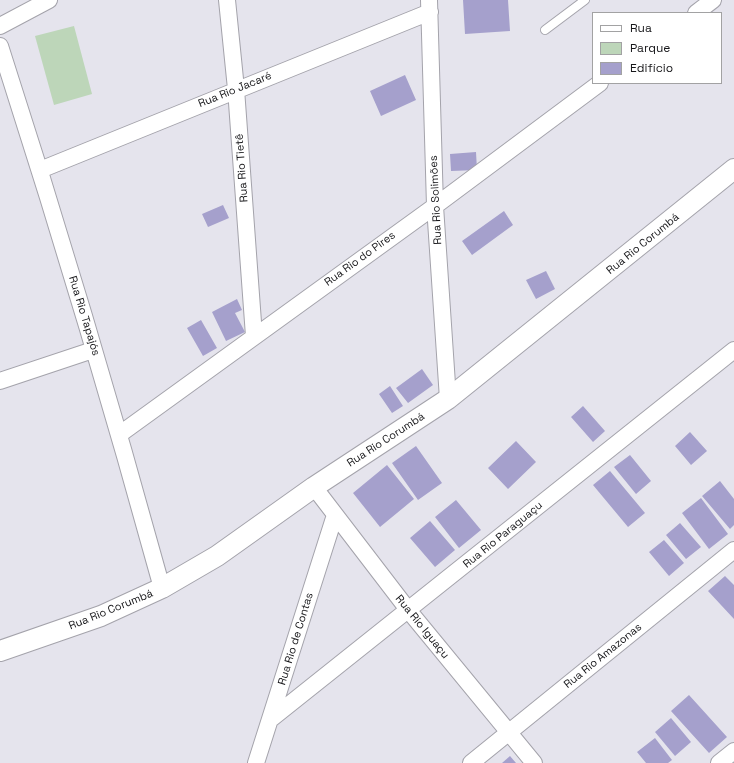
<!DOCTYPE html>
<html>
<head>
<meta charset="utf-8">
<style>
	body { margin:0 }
	#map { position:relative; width:734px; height:763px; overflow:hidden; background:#e5e4ed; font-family:"Space Grotesk",sans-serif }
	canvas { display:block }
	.legend { position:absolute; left:592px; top:12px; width:130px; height:72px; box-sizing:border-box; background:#fff; border:1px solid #a2a2a3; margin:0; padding:5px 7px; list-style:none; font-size:12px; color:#161619 }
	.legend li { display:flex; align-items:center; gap:8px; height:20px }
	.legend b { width:20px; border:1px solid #a2a2a3 }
</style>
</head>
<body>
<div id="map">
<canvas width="734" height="763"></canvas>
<ul class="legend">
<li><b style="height:5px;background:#fff"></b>Rua</li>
<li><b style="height:11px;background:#bdd6b9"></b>Parque</li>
<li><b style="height:11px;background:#a5a0cc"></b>Edifício</li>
</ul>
</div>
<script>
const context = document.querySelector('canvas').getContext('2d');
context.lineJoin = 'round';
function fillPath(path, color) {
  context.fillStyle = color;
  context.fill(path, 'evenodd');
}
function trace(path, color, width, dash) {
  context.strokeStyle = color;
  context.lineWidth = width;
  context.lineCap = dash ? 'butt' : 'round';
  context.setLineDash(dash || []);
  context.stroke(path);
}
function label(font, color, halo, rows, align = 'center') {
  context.font = font + ' "Space Grotesk",sans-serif';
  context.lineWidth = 3;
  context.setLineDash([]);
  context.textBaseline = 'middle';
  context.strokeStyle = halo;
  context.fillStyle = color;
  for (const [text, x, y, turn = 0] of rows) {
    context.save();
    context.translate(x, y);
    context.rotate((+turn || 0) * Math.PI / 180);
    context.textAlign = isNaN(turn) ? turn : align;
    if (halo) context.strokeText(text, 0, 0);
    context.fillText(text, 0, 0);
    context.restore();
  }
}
fillPath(new Path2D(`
	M74 26 92 94 54 105 35 36Z`), '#bdd6b9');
fillPath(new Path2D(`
	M463 0H508L510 31 465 34Z
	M405 75 416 100 381 116 370 91Z
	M476 152 477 170 451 171 450 154Z
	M223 205 229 218 208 227 202 214Z
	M504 211 513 225 472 255 462 241Z
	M546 271 555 289 536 299 526 280Z
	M237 299 242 310 235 313 245 332 226 341 212 312Z
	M201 320 217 348 203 356 187 328Z
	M422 369 433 385 408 403 396 388Z
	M390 386 403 406 392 413 379 394Z
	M583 406 605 431 593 442 571 417Z
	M690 432 707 451 691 465 675 446Z
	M516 441 536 462 508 489 488 468Z
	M416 446 442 483 418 500 392 463Z
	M630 455 651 481 636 494 614 467Z
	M387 465 414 499 380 527 353 493Z
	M610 471 645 513 628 527 593 485Z
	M720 481 734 499V525L730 529 702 496Z
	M701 498 728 534 709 549 682 513Z
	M456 500 481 530 459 548 435 517Z
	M430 521 455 550 435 567 410 538Z
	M680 523 701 547 686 559 666 535Z
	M664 540 684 563 669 576 649 552Z
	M725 576 734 585V619L708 591Z
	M689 695 727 737 709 753 671 711Z
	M671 718 691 742 675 756 655 732Z
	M655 738 672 760 668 763H646L637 752Z
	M510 756 516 763H502Z`), '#a5a0cc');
const service = new Path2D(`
	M545 30 585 0`);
const minor = new Path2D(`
	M227 0 236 89 254 336
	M429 0 435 206 448 399
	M696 13 713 0
	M0 26 49 0
	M0 46C58 225 112 406 162 588
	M40 170 430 12
	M0 381 93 350
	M120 434 435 206 600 83
	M314 487 409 611 534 763
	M271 719 734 350
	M256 763 335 515
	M471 763 734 550
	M719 763 734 751`);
const tertiary = new Path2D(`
	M0 651 101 616 162 588 217 556 314 487 448 399 734 169`);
trace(service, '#a4a3ab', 10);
trace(minor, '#a4a3ab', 18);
trace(tertiary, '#a4a3ab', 22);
trace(service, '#fff', 8);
trace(minor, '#fff', 16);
trace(tertiary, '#fff', 20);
label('11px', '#161619', '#fff', [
	["Rua Rio Jacaré",235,90,-22],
	["Rua Rio Tietê",242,168,-94],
	["Rua Rio Solimões",436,200,-93],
	["Rua Rio Corumbá",643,244,-39],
	["Rua Rio do Pires",360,259,-36],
	["Rua Rio Tapajós",84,316,73],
	["Rua Rio Corumbá",386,440,-33],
	["Rua Rio Paraguaçu",503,535,-39],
	["Rua Rio Corumbá",111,610,-22],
	["Rua Rio Iguaçu",422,627,51],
	["Rua Rio de Contas",296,639,-73],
	["Rua Rio Amazonas",603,656,-39]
]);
</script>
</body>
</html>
